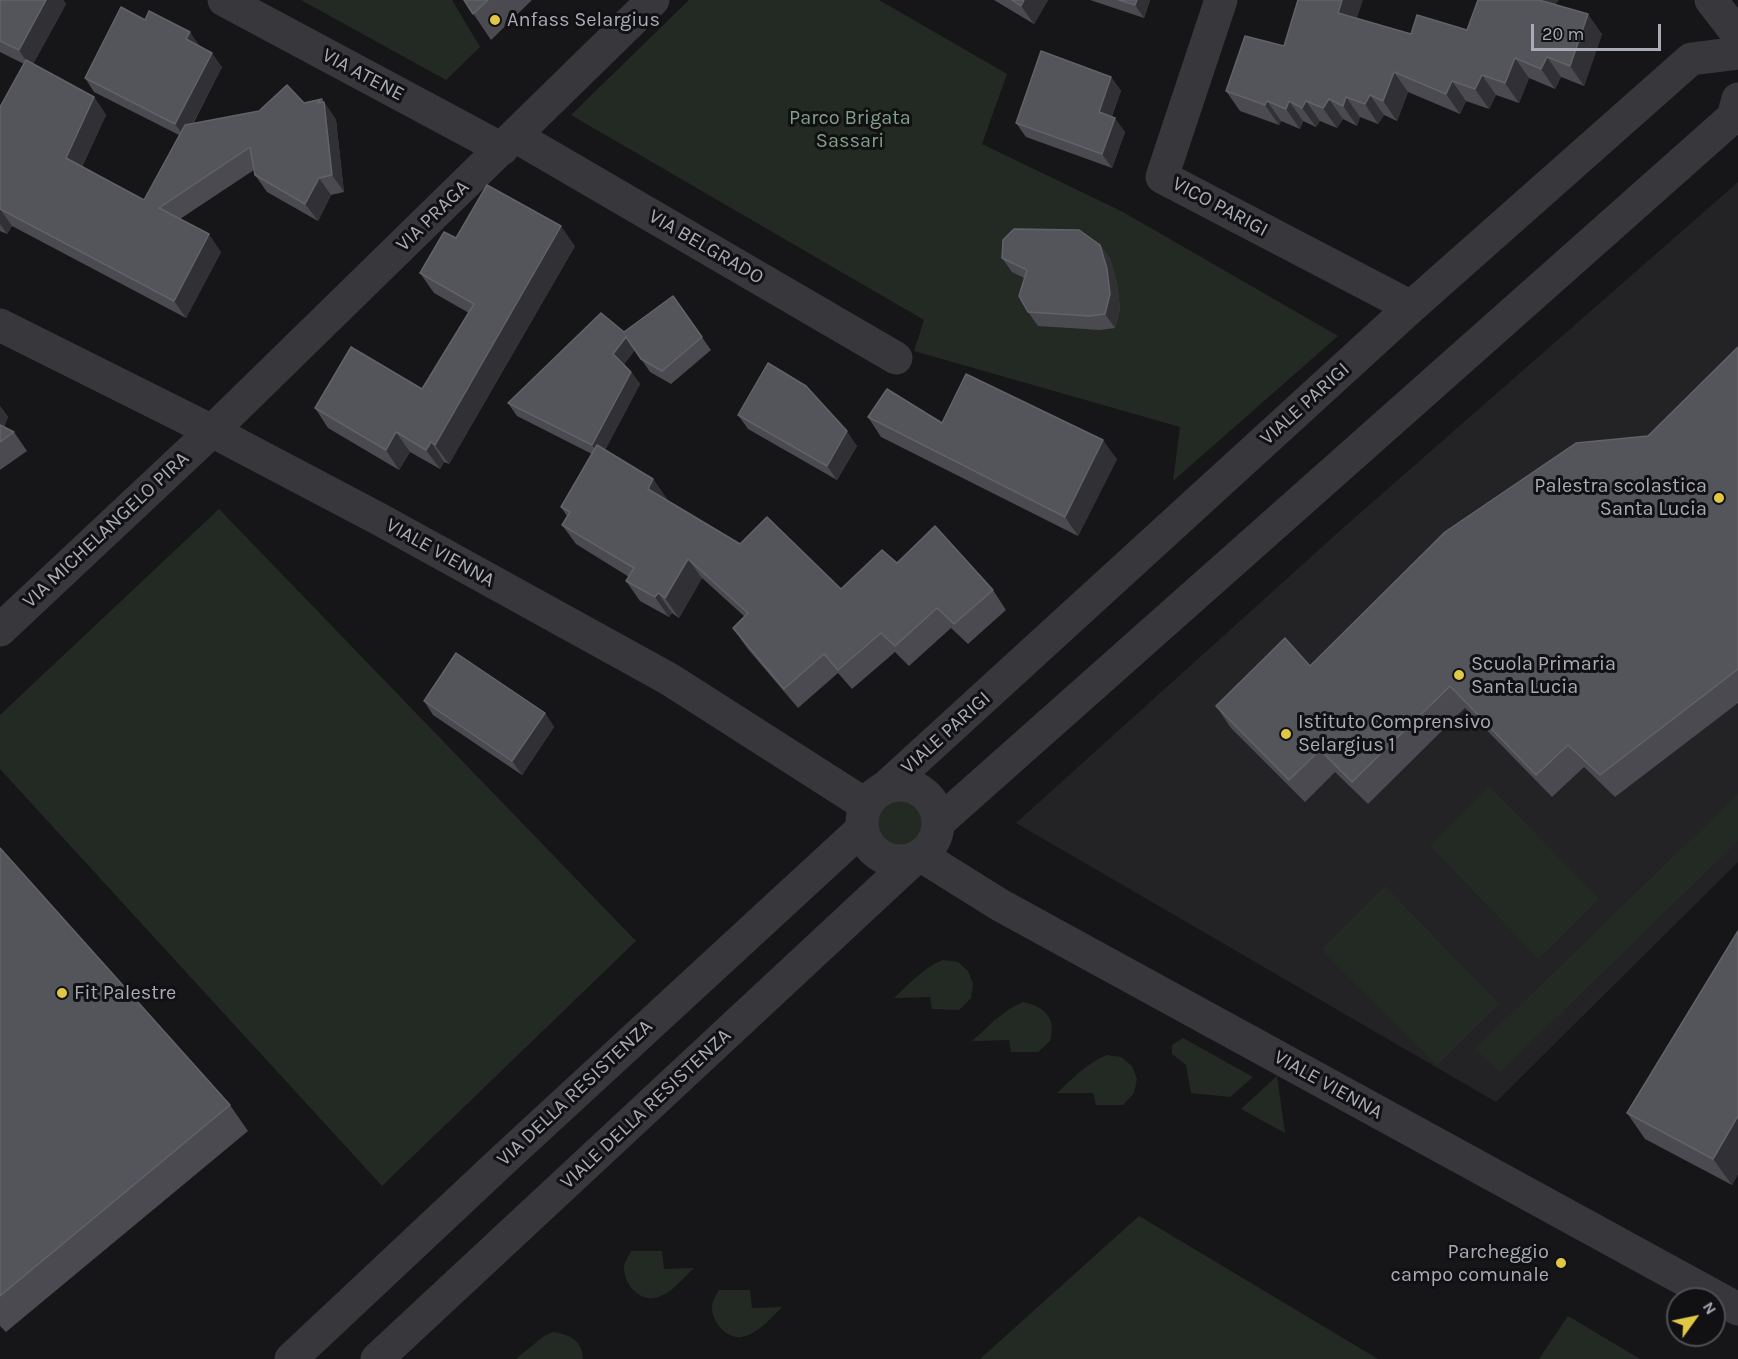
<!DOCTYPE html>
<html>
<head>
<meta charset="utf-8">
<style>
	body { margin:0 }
	#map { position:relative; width:1738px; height:1359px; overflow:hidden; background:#161618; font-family:Karla,sans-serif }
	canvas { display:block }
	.north { position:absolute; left:1666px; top:1287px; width:60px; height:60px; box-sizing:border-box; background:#111113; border:2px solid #4e4f54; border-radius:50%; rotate:57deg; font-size:16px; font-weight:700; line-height:24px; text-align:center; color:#a9abb6 }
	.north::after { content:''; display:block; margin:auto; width:21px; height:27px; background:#e0c846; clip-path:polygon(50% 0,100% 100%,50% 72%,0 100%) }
	.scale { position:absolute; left:1531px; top:24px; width:130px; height:27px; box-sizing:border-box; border:3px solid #a9abb6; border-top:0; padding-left:8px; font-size:18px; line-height:21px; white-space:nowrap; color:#a9abb6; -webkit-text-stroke:4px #111113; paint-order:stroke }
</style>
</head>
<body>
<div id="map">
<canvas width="1738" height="1359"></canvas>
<div class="north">N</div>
<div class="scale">20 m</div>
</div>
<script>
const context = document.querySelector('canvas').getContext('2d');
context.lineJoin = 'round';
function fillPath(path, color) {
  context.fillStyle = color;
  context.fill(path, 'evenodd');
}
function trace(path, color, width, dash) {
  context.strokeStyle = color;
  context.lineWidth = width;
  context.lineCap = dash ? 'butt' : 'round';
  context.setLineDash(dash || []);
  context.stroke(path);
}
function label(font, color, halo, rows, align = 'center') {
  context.font = font + ' Karla,sans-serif';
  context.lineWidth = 6;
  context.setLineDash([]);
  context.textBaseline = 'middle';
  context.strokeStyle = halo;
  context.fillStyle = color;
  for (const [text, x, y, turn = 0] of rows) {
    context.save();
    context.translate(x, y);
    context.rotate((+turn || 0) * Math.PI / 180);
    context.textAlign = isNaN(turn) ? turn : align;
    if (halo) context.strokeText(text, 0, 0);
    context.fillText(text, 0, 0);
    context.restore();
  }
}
fillPath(new Path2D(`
	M1738 182V862L1496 1102 1016 823 1343 528Z`), '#232225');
fillPath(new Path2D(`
	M301 0H452L480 47 446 80Z
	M689 0H879L1007 74 982 144 1123 212 1338 336 1173 481 1180 427 914 351 924 320 571 115Z
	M219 509 636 941 382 1186 0 769V715Z
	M912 786 936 811 937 834 915 858 891 860 870 848 861 825 868 801Z
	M1489 786 1599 899 1539 959 1430 846Z
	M1738 794V841L1500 1072 1475 1049Z
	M1385 886 1499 1004 1437 1065 1322 949Z
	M943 960 958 962 968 971 973 984 971 998 959 1010 932 1009 930 997 894 998C909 984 924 967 943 960Z
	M1023 1002C1044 1006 1057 1018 1050 1041L1038 1052H1011L1009 1040 972 1041C988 1027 1003 1010 1023 1002Z
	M1183 1038 1253 1077 1230 1097 1191 1093 1186 1065 1172 1054V1045Z
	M1107 1055 1121 1057 1132 1066 1137 1079 1134 1093 1123 1105H1096L1093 1093H1057C1072 1079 1087 1063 1107 1055Z
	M1277 1076 1285 1133 1241 1109Z
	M1139 1216 1378 1359H980Z
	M631 1251H662L664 1269 694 1268C683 1278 672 1293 658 1297 640 1303 624 1284 624 1268 624 1262 629 1256 631 1251Z
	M719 1290H750L752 1308 782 1307C772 1317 760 1331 746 1336 729 1342 711 1323 712 1306 712 1301 717 1294 719 1290Z
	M1568 1316 1640 1359H1539Z
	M553 1332C570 1335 582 1340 583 1359H516L544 1336Z`), '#232a24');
trace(new Path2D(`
	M224 0 502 149
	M1221 0 1162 177 1411 307
	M1711 0 1738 35
	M515 136 896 358
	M0 325 212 431 379 519 669 679 866 805
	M0 630 212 431 653 0
	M862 823a38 38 0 1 1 76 0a38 38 0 1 1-76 0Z
	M887 786 1411 307 1691 59 1738 53
	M938 823 1733 117 1738 99
	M920 855 1000 905 1738 1309
	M291 1359 503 1160 862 829
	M377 1359 915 858`), '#38383c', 33);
fillPath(new Path2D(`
	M0 0H63L66 4 33 64 94 97 106 115 82 167 144 200 179 135 94 92 85 78 145 20 200 47 222 67 193 124 322 99 336 120 344 192 331 195 318 221 267 192 255 175 254 170 180 219 221 252 186 318 12 226 7 234 0 231V107L24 64 0 52Z
	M464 0H532L491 40Z
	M994 0H1048L1034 24Z
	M1090 0H1150L1144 18Z
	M1555 5 1602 34 1584 86 1561 77 1555 89 1529 78 1519 103 1496 95 1489 109 1466 101 1460 114 1408 92 1397 121 1384 115 1378 124 1360 117 1357 126 1343 119 1337 128 1320 121 1316 127 1303 121 1300 129 1281 121 1279 125 1240 111 1226 91 1284 46 1357 18 1411 34 1467 30Z
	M1111 77 1121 91 1112 116 1125 132 1112 168 1026 137 1016 123Z
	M456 238 575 246 449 464 444 462 440 469 410 452 399 470 328 428 315 408 422 389 469 313 434 293 420 273Z
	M1100 245 1110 259 1117 283 1120 309 1115 328 1100 330 1038 326 1028 312 1024 278 1012 272 1002 258Z
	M673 296 711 350 671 384 650 372 635 350 624 364 631 372 640 384 605 450 653 479 667 499 666 500 740 544 841 589 897 563 993 590 1006 610 968 644 951 628 909 666 895 652 852 689 838 673 798 708 747 648 733 628 745 617 702 578 679 618 672 613 669 617 640 601 626 581 629 577 576 544 562 525 567 516 561 507 592 454 517 416 508 403 624 332Z
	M1738 347V703L1615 797 1584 767 1552 797 1465 708 1368 804 1335 772 1305 802 1231 728 1216 706 1310 666 1648 436Z
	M0 406 8 417 4 427 14 432 27 451 0 470Z
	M738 415 857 446 837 480 748 429Z
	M868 417 1117 459 1078 536 881 437Z
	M424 701 545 713 554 727 522 775 433 715Z
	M0 848 230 1105 248 1131 6 1332 0 1326Z
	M1738 931V1174L1732 1185 1645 1139 1627 1113Z`), '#4a4a50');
fillPath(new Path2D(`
	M46 0H63L66 4 31 68 19 50Z
	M1024 0H1048L1034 24 1021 6Z
	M1137 0H1150L1144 18 1135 5Z
	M1342 0H1363L1352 33 1338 13Z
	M1533 0H1559L1545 18Z
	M1588 14 1602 34 1584 86 1570 66Z
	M190 32 200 46 186 39Z
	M212 53 222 67 185 138 175 124Z
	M1547 57 1561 77 1555 89 1541 69Z
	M1515 58 1529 78 1519 103 1505 83Z
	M1394 72 1408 92 1397 121 1383 101Z
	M1482 75 1496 95 1489 109 1475 89Z
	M1111 77 1121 91 1108 126 1099 112Z
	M1452 81 1466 101 1460 114 1446 94Z
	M1370 95 1384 115 1378 124 1365 104Z
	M94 97 106 115 78 175 66 158Z
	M1346 97 1360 117 1357 126 1343 106Z
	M1329 99 1343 119 1337 128 1323 108Z
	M1267 101 1281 121 1279 125 1265 105Z
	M1289 101 1303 121 1300 129 1286 109Z
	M1306 101 1320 121 1316 127 1302 108Z
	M324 102 336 120 344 192 332 175Z
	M1115 118 1125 132 1112 168 1102 154Z
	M319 178 331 195 318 221 305 204Z
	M0 209 12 226 7 234 0 224Z
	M561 226 575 246 449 464 435 445Z
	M209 234 221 252 186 318 174 301Z
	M1100 245 1110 259 1117 283 1120 309 1115 328 1105 314Z
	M626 337 635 350 622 367 613 354Z
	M631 372 640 384 601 458 592 445Z
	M0 406 8 417 0 435Z
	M847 431 857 446 837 480 827 466Z
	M396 432 410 452 399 470 386 450Z
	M1103 440 1117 459 1078 536 1065 517Z
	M431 442 444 462 440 469 426 450Z
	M653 479 667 499 662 509 648 489Z
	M688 559 702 578 679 618 665 598Z
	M658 593 672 613 669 617 655 597Z
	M545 713 554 727 522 775 512 761Z
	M1738 1116V1174L1732 1185 1713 1159Z`), '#313135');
const building = new Path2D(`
	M0 0H46L19 50 0 41Z
	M464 0H488L473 14Z
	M1012 0H1024L1021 6Z
	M1119 0H1137L1135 5Z
	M1298 0H1342L1338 13 1411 34 1417 15 1467 30 1478 0H1539L1588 14 1570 66 1547 57 1541 69 1515 58 1505 83 1482 75 1475 89 1452 81 1446 94 1394 72 1383 101 1370 95 1365 104 1346 97 1343 106 1329 99 1323 108 1306 101 1302 108 1289 101 1286 109 1267 101 1265 105 1226 91 1245 36 1284 46Z
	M121 7 145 20 149 11 190 32 186 39 212 53 175 124 85 78Z
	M1041 51 1111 77 1099 112 1115 118 1102 154 1016 123Z
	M26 60 94 97 66 158 144 200 185 125 259 111 287 85 304 103 322 99 317 103 324 102 332 175 319 178 305 204 255 175 250 147 159 208 209 234 174 301 0 209V107Z
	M487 185 561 226 435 445 431 442 426 450 396 432 386 450 315 408 351 347 422 389 474 304 420 273 444 232 456 238Z
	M1014 229 1079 230 1100 245 1107 269 1110 294 1105 314 1090 316 1028 312 1019 296 1027 270 1002 258 1003 240Z
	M673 296 702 337 662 371 641 359 626 337 613 354 631 372 592 445 508 403 601 313 624 332Z
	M1738 347V669L1600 775 1568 745 1536 775 1450 686 1352 782 1320 750 1289 780 1216 706 1285 638 1310 666 1445 532 1576 443 1648 436Z
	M768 363 806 386 847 431 827 466 738 415Z
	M966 374 1103 440 1065 517 868 417 887 389 942 423Z
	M0 425 14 432 0 442Z
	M597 445 653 479 648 489 740 544 767 517 841 589 882 550 897 563 935 526 993 590 954 624 937 608 895 646 881 633 838 670 824 654 784 689 733 628 748 613 688 559 665 598 658 593 655 597 626 581 634 568 562 525 570 512 561 507Z
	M456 653 545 713 512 761 424 701Z
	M0 848 230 1105 0 1296Z
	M1738 931V1116L1713 1159 1627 1113Z`);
fillPath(building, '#54555b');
trace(building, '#626269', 1.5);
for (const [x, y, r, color] of [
	[495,20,6,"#e0c846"],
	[1719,498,6,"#e0c846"],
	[1459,675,6,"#e0c846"],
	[1286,734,6,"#e0c846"],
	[62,993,6,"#e0c846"],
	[1561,1263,6,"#e0c846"]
]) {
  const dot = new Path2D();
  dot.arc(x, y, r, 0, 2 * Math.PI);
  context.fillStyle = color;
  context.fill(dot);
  trace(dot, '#111113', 2);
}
label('20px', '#a9abb6', '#111113', [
	["Anfass Selargius",507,20],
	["Palestra scolastica",1707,486,"right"],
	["Santa Lucia",1707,509,"right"],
	["Scuola Primaria",1471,664],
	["Santa Lucia",1471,687],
	["Istituto Comprensivo",1298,722],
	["Selargius 1",1298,745],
	["Fit Palestre",74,993],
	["Parcheggio",1549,1252,"right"],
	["campo comunale",1549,1275,"right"]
], 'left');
label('20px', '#a9abb6', '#111113', [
	["VIA ATENE",363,75,28],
	["VICO PARIGI",1220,207,28],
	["VIA PRAGA",433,216,-44],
	["VIA BELGRADO",706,247,30],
	["VIALE PARIGI",1305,404,-42],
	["VIA MICHELANGELO PIRA",106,530,-43],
	["VIALE VIENNA",440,553,29],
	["VIALE PARIGI",946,733,-42],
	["VIALE VIENNA",1328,1085,29],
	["VIA DELLA RESISTENZA",575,1093,-43],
	["VIALE DELLA RESISTENZA",646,1109,-43]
]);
label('20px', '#829f89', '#111113', [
	["Parco Brigata",850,118],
	["Sassari",850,141]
]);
</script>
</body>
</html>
